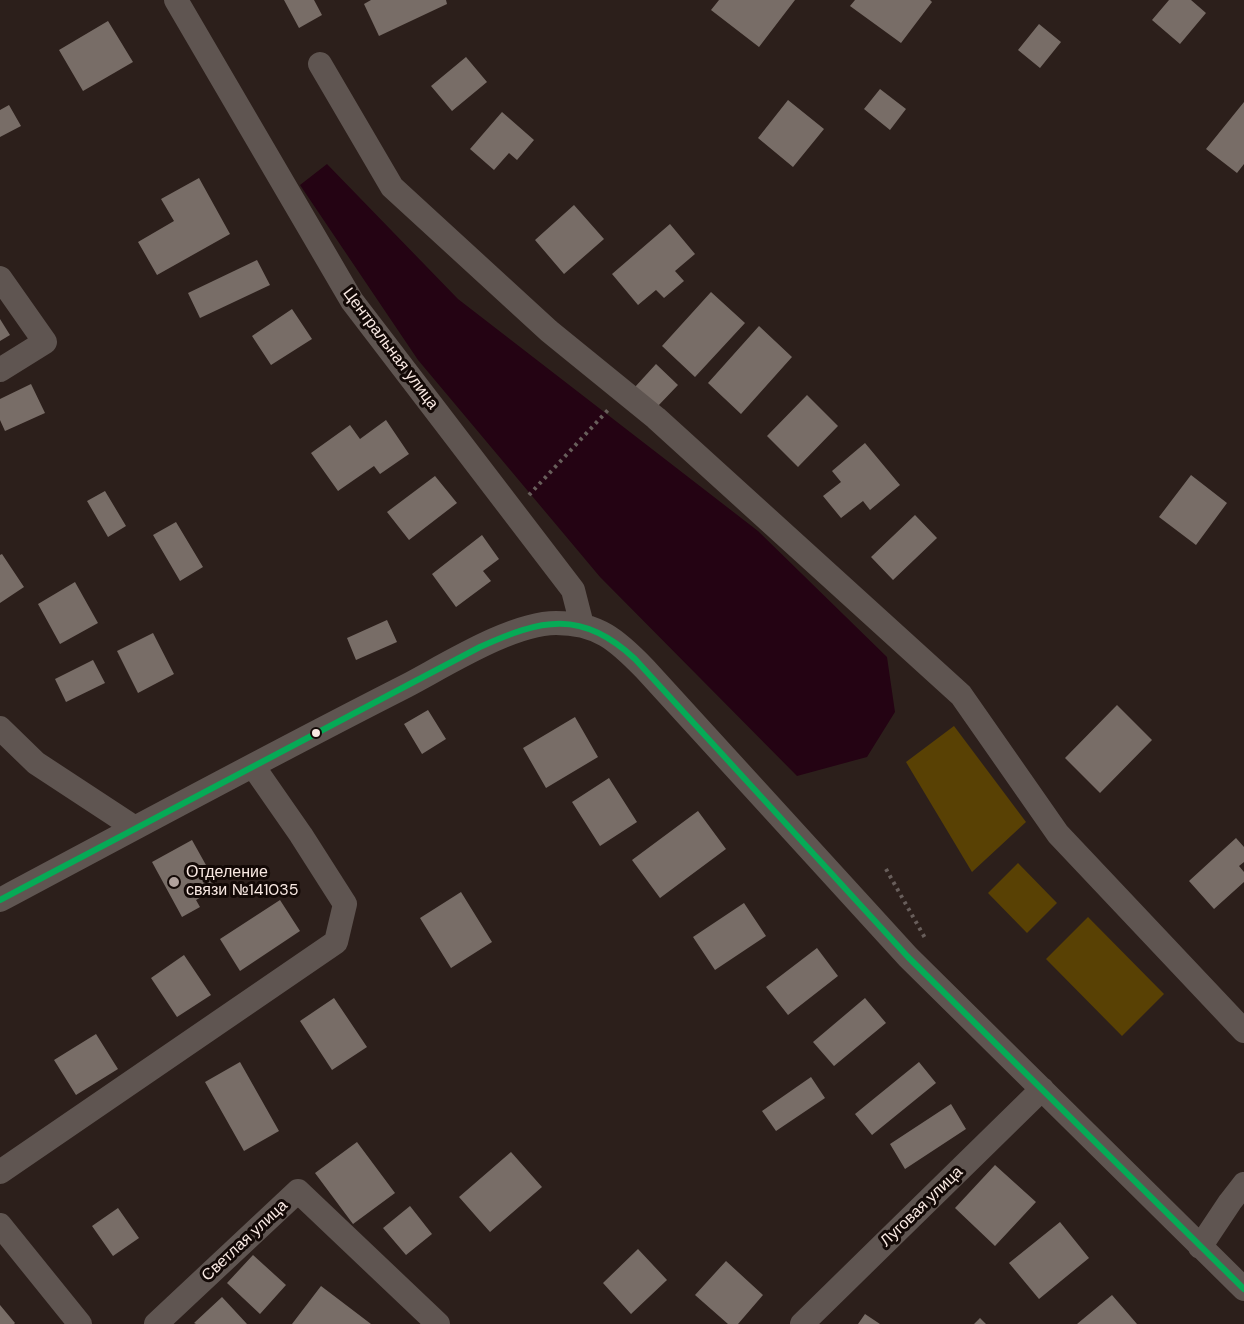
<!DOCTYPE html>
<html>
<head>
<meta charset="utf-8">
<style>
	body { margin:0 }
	canvas { display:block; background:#2c1f1b }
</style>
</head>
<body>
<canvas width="1244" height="1324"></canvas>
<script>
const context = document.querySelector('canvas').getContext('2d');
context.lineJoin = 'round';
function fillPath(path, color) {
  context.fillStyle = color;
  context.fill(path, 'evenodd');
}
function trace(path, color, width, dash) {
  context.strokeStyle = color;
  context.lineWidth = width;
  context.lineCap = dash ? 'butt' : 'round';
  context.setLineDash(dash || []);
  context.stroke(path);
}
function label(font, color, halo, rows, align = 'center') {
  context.font = font + ' "DM Sans",sans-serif';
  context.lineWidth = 6;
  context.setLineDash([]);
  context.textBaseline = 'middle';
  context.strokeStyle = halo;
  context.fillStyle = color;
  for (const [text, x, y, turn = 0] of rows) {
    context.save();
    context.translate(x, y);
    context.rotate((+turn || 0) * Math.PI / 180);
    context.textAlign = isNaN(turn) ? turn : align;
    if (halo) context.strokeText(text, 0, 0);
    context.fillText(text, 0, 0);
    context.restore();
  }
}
fillPath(new Path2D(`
	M954 726 1026 822 972 872 906 762Z
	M1018 863 1057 903 1027 933 988 893Z
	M1088 917 1164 994 1122 1036 1046 959Z`), '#594104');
fillPath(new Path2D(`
	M327 164 458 299 758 531 887 657 895 712 867 757 797 776 600 577 418 360 300 185Z`), '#240313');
fillPath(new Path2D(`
	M284 0H314L322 15 299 28Z
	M371 0H446L447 4 379 36 364 4Z
	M719 0H795L759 47 711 10Z
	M855 0H930L932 2 901 43 850 6Z
	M1169 0H1191L1206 13 1180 44 1152 20Z
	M108 21 133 62 83 91 59 50Z
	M1039 24 1061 42 1040 68 1018 50Z
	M466 57 487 82 452 111 431 86Z
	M880 89 906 109 890 130 864 109Z
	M788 100 824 129 793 167 758 138Z
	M1244 102V164L1237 173 1206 149Z
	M9 105 21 126 0 137V110Z
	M502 112 534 140 517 160 509 153 494 170 470 149Z
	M199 178 230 234 157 275 138 242 174 221 161 199Z
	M574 205 604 239 564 274 535 240Z
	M670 224 695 254 675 271 684 281 664 298 656 290 638 305 612 274Z
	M257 260 270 285 200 318 188 293Z
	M711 292 745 323 695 377 662 346Z
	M292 309 312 339 271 365 252 336Z
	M0 319 10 335 0 341Z
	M759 326 792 357 741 414 708 383Z
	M656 364 678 385 657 407 635 387Z
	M31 384 45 413 5 431 0 420V399Z
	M807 395 838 426 798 467 767 436Z
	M386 420 409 454 380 474 374 466 338 491 311 453 350 425 360 439Z
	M865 443 900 485 870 510 863 501 841 518 823 496 841 482 832 471Z
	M1191 475 1227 503 1196 545 1159 517Z
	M435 476 457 503 409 540 387 512Z
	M105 491 126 526 108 537 87 501Z
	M915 515 937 538 893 580 871 557Z
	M176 522 203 567 180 581 153 535Z
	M482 535 499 559 483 571 491 581 456 607 432 574Z
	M2 554 24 587 0 603V555Z
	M75 582 98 623 60 644 38 604Z
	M387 620 397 642 356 660 347 638Z
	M153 633 174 674 138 693 117 651Z
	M93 660 105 683 66 702 55 679Z
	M1117 705 1152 740 1100 793 1065 758Z
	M428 710 446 739 422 754 404 724Z
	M575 717 598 757 546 788 523 748Z
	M609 778 637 822 600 846 572 802Z
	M698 811 726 849 660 898 632 860Z
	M1236 838 1244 847V862L1239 866 1244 872V882L1214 909 1189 881Z
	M192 840 216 883 202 890 205 895 196 900 200 907 182 917 152 862Z
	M461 892 492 942 451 968 420 918Z
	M280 900 300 931 240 971 220 939Z
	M744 903 766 936 715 970 693 937Z
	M817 948 838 976 788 1015 766 987Z
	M184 955 211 995 177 1017 151 978Z
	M334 998 367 1047 332 1070 300 1021Z
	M865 998 886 1023 834 1066 813 1042Z
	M96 1034 118 1069 76 1095 54 1060Z
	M240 1062 279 1131 244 1151 205 1082Z
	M919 1062 936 1083 872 1135 855 1114Z
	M811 1077 825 1098 776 1131 762 1111Z
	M951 1104 966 1129 905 1169 890 1144Z
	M357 1142 395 1193 353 1224 315 1173Z
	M511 1152 542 1187 490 1232 459 1197Z
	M995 1165 1036 1202 995 1246 955 1208Z
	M410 1206 432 1234 406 1255 383 1228Z
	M118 1208 139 1238 113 1256 92 1226Z
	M1060 1222 1089 1258 1039 1299 1009 1263Z
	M638 1249 667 1280 631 1314 603 1283Z
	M253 1255 286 1285 260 1314 227 1283Z
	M726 1261 763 1295 738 1324H728L695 1295Z
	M321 1286 371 1324H292Z
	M1112 1295 1137 1324H1077Z
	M222 1297 247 1324H196L194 1323Z
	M0 1305 15 1323 14 1324H0Z
	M865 1314 880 1324H858Z
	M980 1318 986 1324H974Z`), '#786d67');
trace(new Path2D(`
	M529 495 608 410
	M886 869 925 938`), '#685e5b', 4, [3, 4.5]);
trace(new Path2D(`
	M176 0 352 301 573 590 582 625
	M320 64 392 187 549 331 656 418 961 695 1058 834 1244 1031
	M0 278 45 342 0 370
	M0 728 36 763 135 828
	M0 900C135 828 270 755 406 686 446 665 512 623 556 623 598 623 617 640 645 669L908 957 1244 1289
	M0 1172 336 942 345 904 301 835 253 766
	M0 1225 80 1324
	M1200 1247 1230 1202 1244 1184
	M156 1324 298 1191 438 1324
	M802 1324 1042 1089`), '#5f5551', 24);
trace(new Path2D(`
	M0 900 480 647C541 619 582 609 635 659L908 957 1244 1289`), '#06aa56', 6);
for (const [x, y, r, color] of [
	[316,733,5,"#f9e9e3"],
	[174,882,6,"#b1a29d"]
]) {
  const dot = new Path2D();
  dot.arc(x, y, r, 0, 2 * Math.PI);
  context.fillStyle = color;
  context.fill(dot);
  trace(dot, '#130906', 2);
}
label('16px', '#f9e9e3', '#130906', [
	["Центральная улица",390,349,53],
	["Луговая улица",922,1207,-44],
	["Светлая улица",245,1241,-43]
]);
label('16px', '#f9e9e3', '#130906', [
	["Отделение",186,873],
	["связи №141035",186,891]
], 'left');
</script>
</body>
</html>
